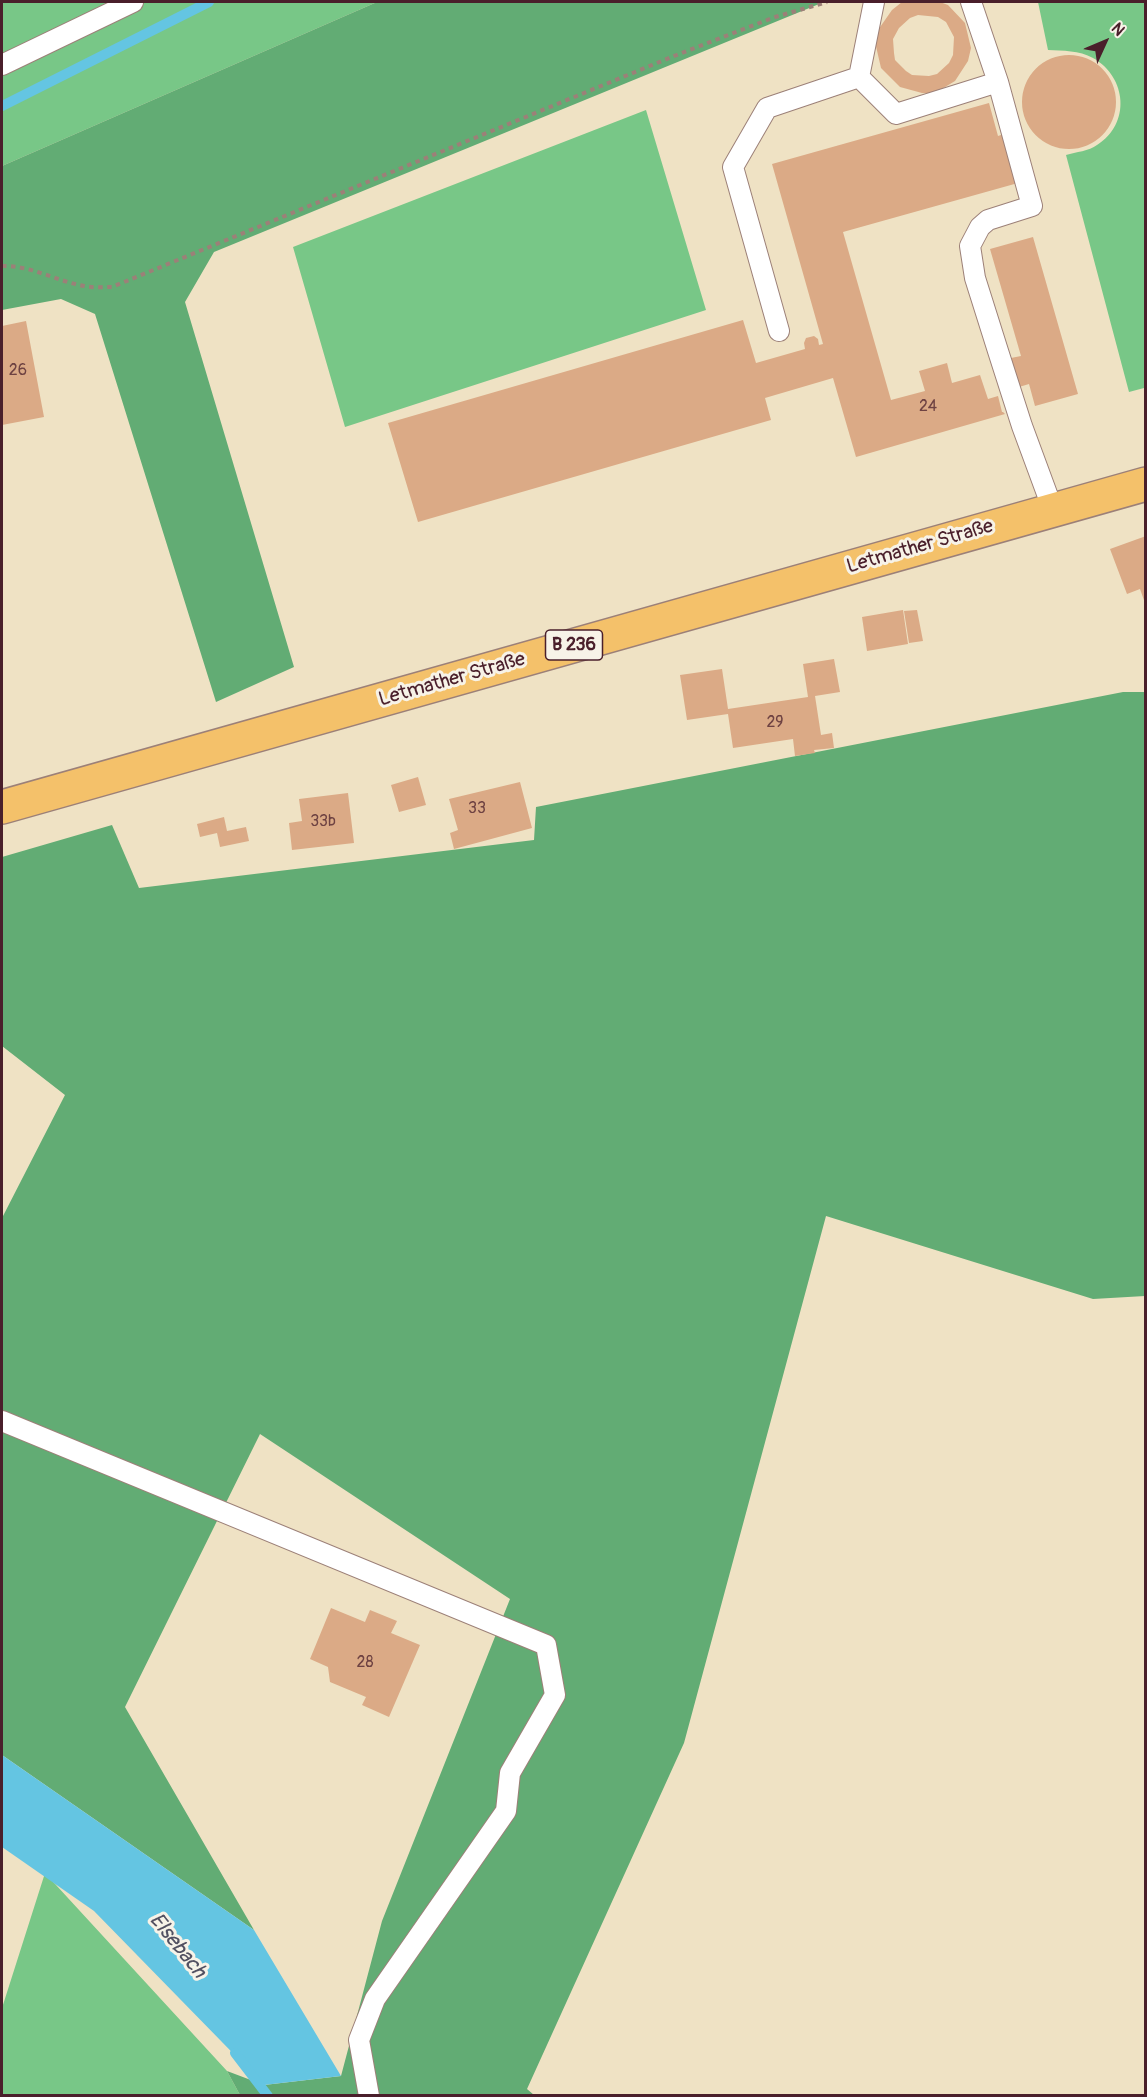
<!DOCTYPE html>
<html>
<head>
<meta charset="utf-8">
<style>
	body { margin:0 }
	#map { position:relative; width:1147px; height:2097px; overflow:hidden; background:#efe2c4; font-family:Pangolin,sans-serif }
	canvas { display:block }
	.frame { position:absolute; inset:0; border:3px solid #4a1f2b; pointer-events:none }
	.north { position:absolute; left:1075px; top:12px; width:60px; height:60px; -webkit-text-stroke:4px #f7f3e8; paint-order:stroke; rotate:46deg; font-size:16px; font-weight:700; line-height:24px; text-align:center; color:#4a1f2b }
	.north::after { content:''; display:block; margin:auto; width:21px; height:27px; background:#4a1f2b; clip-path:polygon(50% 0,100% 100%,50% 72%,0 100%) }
</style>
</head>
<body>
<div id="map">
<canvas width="1147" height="2097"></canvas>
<div class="frame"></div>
<div class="north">N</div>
</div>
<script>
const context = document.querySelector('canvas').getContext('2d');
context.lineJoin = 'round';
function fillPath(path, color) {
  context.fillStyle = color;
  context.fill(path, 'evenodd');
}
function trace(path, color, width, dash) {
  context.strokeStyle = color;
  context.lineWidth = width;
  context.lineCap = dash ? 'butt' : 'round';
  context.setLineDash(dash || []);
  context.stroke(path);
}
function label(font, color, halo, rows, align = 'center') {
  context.font = font + ' Pangolin,sans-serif';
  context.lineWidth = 6;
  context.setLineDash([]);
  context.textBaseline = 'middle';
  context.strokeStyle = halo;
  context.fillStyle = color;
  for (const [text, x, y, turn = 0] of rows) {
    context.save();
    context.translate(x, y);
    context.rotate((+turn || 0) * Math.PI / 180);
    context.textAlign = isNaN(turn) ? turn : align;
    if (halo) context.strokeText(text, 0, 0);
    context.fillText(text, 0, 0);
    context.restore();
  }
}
fillPath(new Path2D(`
	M2 2H377L2 166Z
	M1038 2H1145V392L1144 388 1129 392 1066 155C1076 152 1089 151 1097 145 1131 124 1127 77 1093 58 1079 50 1063 51 1048 50Z
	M646 110 706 310 345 427 293 247Z
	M45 1873 227 2071 240 2095 2 2096V2008Z`), '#78c787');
fillPath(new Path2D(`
	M377 2H824L214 252 185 302 294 667 216 702 95 314 61 299 2 310V166Z
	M1123 692H1145V1296L1093 1299 826 1216 684 1743 527 2089 534 2095H240L227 2071 264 2085 341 2076 382 1921 510 1599 260 1434 125 1707 254 1930 2 1755V1218L65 1095 2 1046V857L112 825 139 888 534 840 536 807Z`), '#62ac74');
fillPath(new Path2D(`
	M2 1755 254 1930 341 2076 264 2085 94 1911 2 1847Z`), '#64c5e2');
trace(new Path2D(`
	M2 106 209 2
	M235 2053 268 2096`), '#64c5e2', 10);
fillPath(new Path2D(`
	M902 2H940L948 5 965 23 971 48 968 61 955 81 935 93H922L900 87 881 68 875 42 878 30 892 10ZM918 15 938 17 946 22 954 37 953 55 949 63 937 74 929 76 912 75 906 71 895 60 894 53 893 39 899 28 910 18Z
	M1022 102a47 47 0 1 1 94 0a47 47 0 1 1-94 0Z
	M989 103 998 136 1004 134 1018 183 843 232 891 400 925 391 919 371 947 363 952 383 980 375 988 399 998 396 1002 412H1003L1005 414 856 457 833 378 765 398 771 420 418 522 388 423 743 320 756 363 805 349 804 343 806 338 814 336 818 339 819 345 823 344 772 164Z
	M1033 237 1078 394 1035 406 1029 384 1019 387 1011 358 1021 356 990 249Z
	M26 321 44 417 2 425V326Z
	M1146 536V603H1145L1140 589 1127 594 1110 549Z
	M903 610 908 644 867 651 862 617Z
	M917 610 923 641 909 643 904 611Z
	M834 659 840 692 815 696 821 735 832 733 834 748 814 750 815 753 795 756 793 739 733 748 728 714 687 720 680 675 722 669 728 709 808 697 803 664Z
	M418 777 426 805 399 812 391 785Z
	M520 782 532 828 454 849 450 833 458 830 449 799Z
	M348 793 354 843 292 850 289 823 302 821 299 799Z
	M224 817 227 831 246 827 249 841 220 847 217 833 200 837 197 824Z
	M331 1608 365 1622 370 1610 397 1621 391 1633 420 1645 389 1717 362 1705 366 1697 330 1682 328 1667 310 1659Z`), '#dbaa86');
const service = new Path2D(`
	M971 2 998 82 1032 206 988 220 980 227 970 246 975 278 998 351 1022 426 1053 510
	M2 65 133 2
	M859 77 896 114 998 82
	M779 331 733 167 767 108 859 77 874 2
	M2 1421 546 1645 555 1695 510 1773 506 1811 375 1999 359 2040 369 2096`);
const primary = new Path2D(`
	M2 807 1146 484`);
trace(service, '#9c8078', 22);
trace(primary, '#9c8078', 36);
trace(new Path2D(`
	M2 266C30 265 56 281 84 286 93 288 103 287 112 287L674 56 775 17 827 2`), '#9c8078', 4, [4.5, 4.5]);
trace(service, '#fff', 20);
trace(primary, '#f4c16a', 33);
label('16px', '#6e4242', null, [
	["26",18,371],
	["24",928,407],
	["29",775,723],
	["33",477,809],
	["33b",323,822],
	["28",365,1663]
]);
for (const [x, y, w] of [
	[574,645,57]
]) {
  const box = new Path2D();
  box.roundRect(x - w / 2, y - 15, w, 30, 4.5);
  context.fillStyle = '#f7f3e8';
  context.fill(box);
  trace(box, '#4a1f2b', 1.5);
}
label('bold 18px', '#4a1f2b', null, [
	["B 236",574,645]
]);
label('20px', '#4a1f2b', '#f7f3e8', [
	["Letmather Straße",920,547,-16],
	["Letmather Straße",452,680,-16]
]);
label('italic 21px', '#525162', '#f7f3e8', [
	["Elsebach",177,1946,51]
]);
</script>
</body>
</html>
